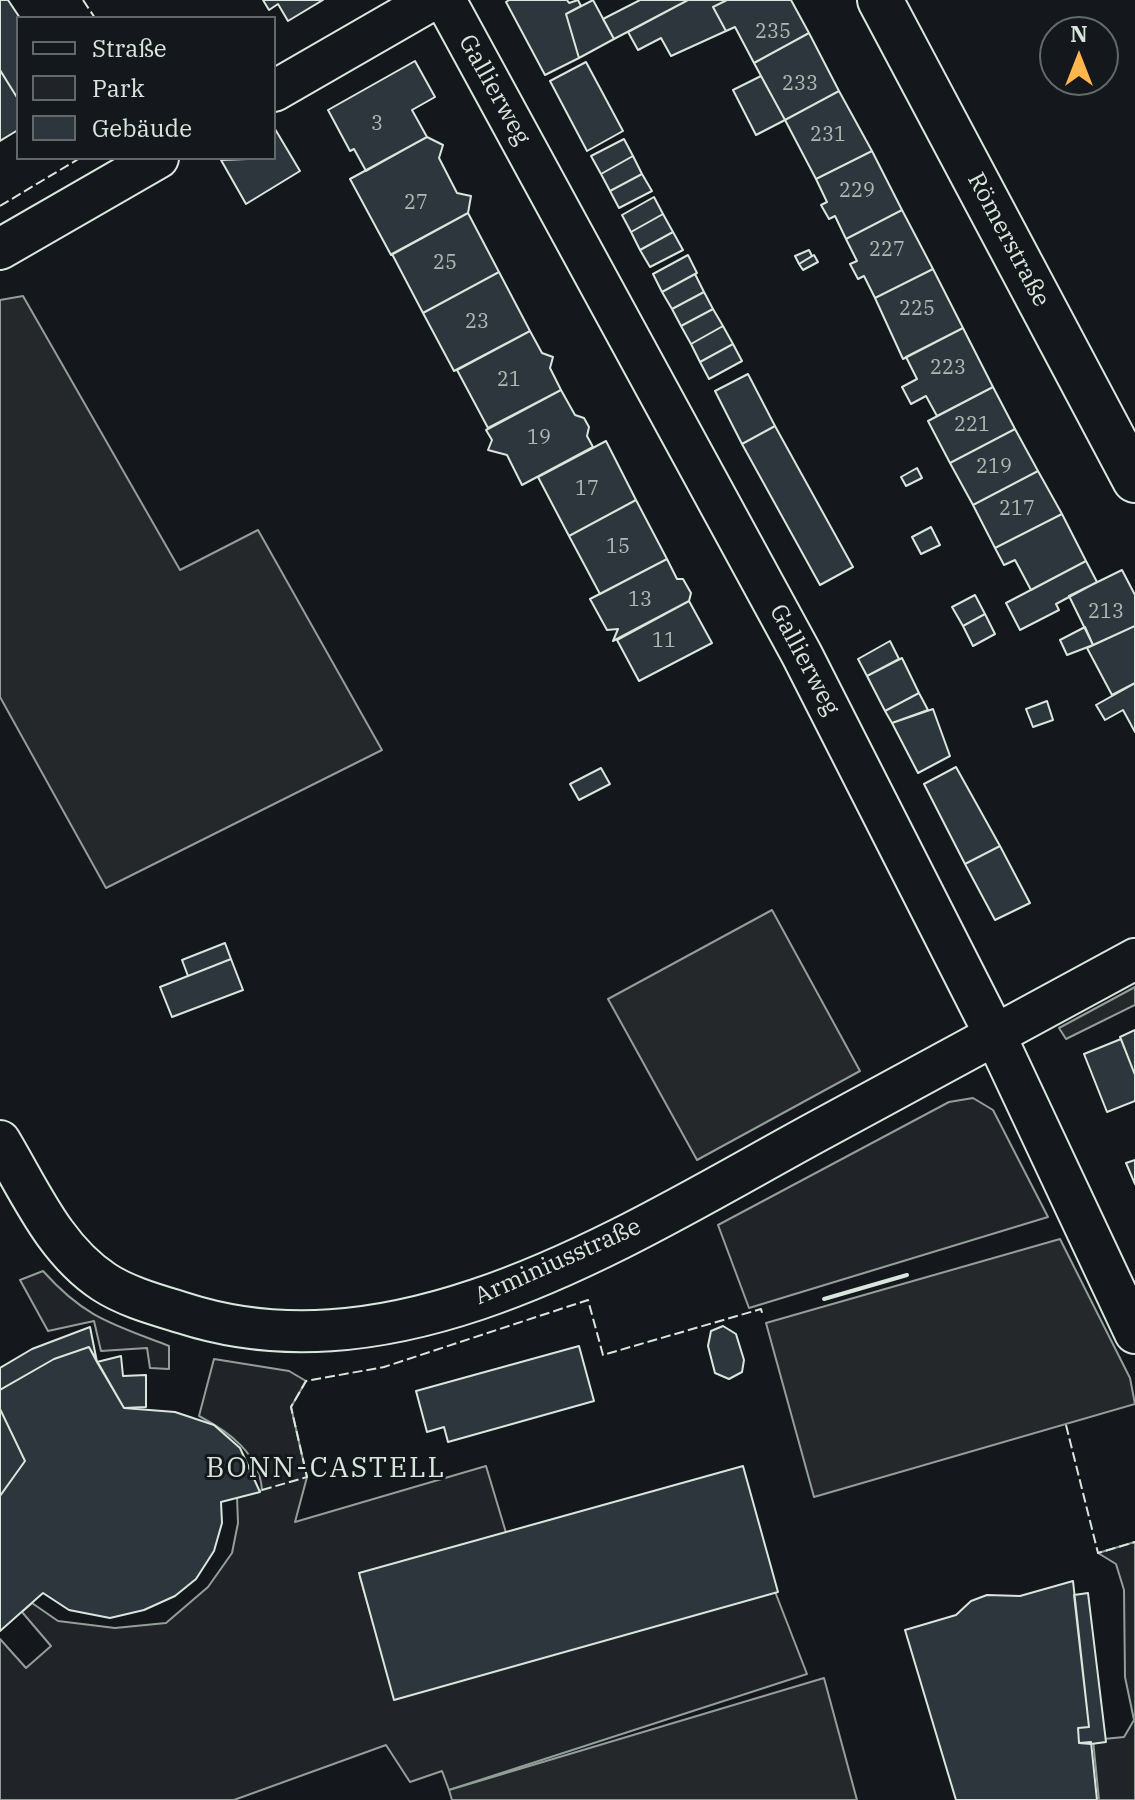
<!DOCTYPE html>
<html>
<head>
<meta charset="utf-8">
<style>
	body { margin:0 }
	#map { position:relative; width:1135px; height:1800px; overflow:hidden; background:#14181c; font-family:"IBM Plex Serif",serif }
	canvas { display:block }
	.legend { position:absolute; left:16px; top:16px; width:260px; height:144px; box-sizing:border-box; background:#14181c; border:2px solid #626a69; margin:0; padding:10px 14px; list-style:none; font-size:24px; color:#d8e6dc }
	.legend li { display:flex; align-items:center; gap:16px; height:40px }
	.legend b { width:40px; border:2px solid #626a69 }
	.north { position:absolute; left:1039px; top:16px; width:80px; height:80px; box-sizing:border-box; background:#14181c; border:2px solid #626a69; border-radius:50%; rotate:0deg; font-size:22px; font-weight:700; line-height:32px; text-align:center; color:#d8e6dc }
	.north::after { content:''; display:block; margin:auto; width:28px; height:36px; background:#ffb74d; clip-path:polygon(50% 0,100% 100%,50% 72%,0 100%) }
</style>
</head>
<body>
<div id="map">
<canvas width="1135" height="1800"></canvas>
<ul class="legend">
<li><b style="height:10px;background:#14181c"></b>Straße</li>
<li><b style="height:22px;background:#202428"></b>Park</li>
<li><b style="height:22px;background:#2c363c"></b>Gebäude</li>
</ul>
<div class="north">N</div>
</div>
<script>
const context = document.querySelector('canvas').getContext('2d');
context.lineJoin = 'round';
function fillPath(path, color) {
  context.fillStyle = color;
  context.fill(path, 'evenodd');
}
function trace(path, color, width, dash) {
  context.strokeStyle = color;
  context.lineWidth = width;
  context.lineCap = dash ? 'butt' : 'round';
  context.setLineDash(dash || []);
  context.stroke(path);
}
function label(font, color, halo, rows, align = 'center') {
  context.font = font + ' "IBM Plex Serif",serif';
  context.lineWidth = 6;
  context.setLineDash([]);
  context.textBaseline = 'middle';
  context.strokeStyle = halo;
  context.fillStyle = color;
  for (const [text, x, y, turn = 0] of rows) {
    context.save();
    context.translate(x, y);
    context.rotate((+turn || 0) * Math.PI / 180);
    context.textAlign = isNaN(turn) ? turn : align;
    if (halo) context.strokeText(text, 0, 0);
    context.fillText(text, 0, 0);
    context.restore();
  }
}
const green = new Path2D(`
	M973 1098 993 1110 1048 1217 749 1308 718 1225 949 1102Z
	M43 1271C85 1318 112 1324 169 1346V1369L150 1368 147 1348 101 1351 94 1321 48 1331 20 1280Z
	M214 1359 289 1371 306 1381 291 1407 307 1477 295 1522 486 1466 507 1536 360 1577 395 1699 774 1589 807 1674 449 1790 442 1771 410 1782 386 1745 234 1800H0V1639L26 1668 51 1646 22 1612 32 1603 58 1621 115 1628 166 1623 208 1587 232 1553 238 1523 237 1497 262 1490C259 1453 229 1432 199 1416Z
	M1135 1542V1800H1099L1093 1740 1124 1737 1134 1720 1125 1677 1124 1590 1116 1564 1098 1553Z`);
fillPath(green, '#202428');
trace(green, '#939e99', 2);
const parking = new Path2D(`
	M23 296 180 570 258 530 382 750 106 888 0 697V300Z
	M772 910 860 1071 697 1160 608 999Z
	M1135 987V1005L1066 1039 1059 1028Z
	M1060 1239 1130 1378 1135 1404 814 1497 766 1323Z
	M824 1678 857 1800H452L449 1790Z`);
fillPath(parking, '#24282b');
trace(parking, '#939e99', 2);
const building = new Path2D(`
	M0 0H8L20 18 18 99 0 70Z
	M263 0H323L288 21 278 4 269 10Z
	M509 0H567L569 3 578 0 581 6 566 14 579 58 545 75 506 2Z
	M593 0 614 39 579 58 566 14Z
	M640 0H688L614 39 603 19Z
	M688 0H727L713 7 726 31 671 56 661 38 638 50 628 32Z
	M727 0H791L809 33 754 63 735 27 726 31 713 7Z
	M809 33 839 91 785 120 754 63Z
	M415 61 435 97 412 110 427 137 366 171 354 149 350 151 328 110Z
	M586 62 623 131 587 151 550 81Z
	M0 70 18 99V130L0 141Z
	M761 76 785 120 756 135 733 90Z
	M839 91 872 151 816 179 785 120Z
	M275 129 300 171 246 204 221 160 274 158Z
	M427 137 443 145 439 158 457 193 471 196 468 213 391 255 350 179Z
	M624 139 633 156 601 174 591 156Z
	M872 151 902 210 846 239 835 216 829 219 821 205 827 202 816 179Z
	M633 156 642 174 610 191 601 174Z
	M642 174 652 191 619 208 610 191Z
	M654 197 663 214 631 232 622 215Z
	M902 210 933 269 875 298 864 276 858 279 850 264 857 261 846 239Z
	M468 213 499 272 423 313 392 254Z
	M663 214 673 232 640 250 631 232Z
	M673 232 683 250 650 267 640 250Z
	M809 250 812 256 799 264 795 256Z
	M688 255 697 273 662 292 653 274Z
	M814 255 818 262 803 270 799 264Z
	M933 269 963 328 903 359 875 298Z
	M499 272 530 331 454 371 423 313Z
	M695 274 704 292 672 309 662 292Z
	M704 292 713 309 681 326 672 309Z
	M713 309 723 326 691 344 681 326Z
	M723 326 733 344 700 362 691 344Z
	M963 328 993 387 937 416 926 396 911 404 902 387 917 379 906 357Z
	M530 331 542 353 553 357 550 368 561 390 488 428 457 370Z
	M733 344 742 361 709 379 700 362Z
	M748 374 775 426 742 444 715 391Z
	M993 387 1015 429 950 463 928 421Z
	M561 390 575 415 584 418 589 427 587 436 593 447 522 485 507 455 488 450 492 440 486 430Z
	M775 426 853 567 820 585 742 444Z
	M1015 429 1038 471 973 505 950 463Z
	M606 441 636 500 569 536 538 477Z
	M917 468 922 478 906 486 901 477Z
	M1038 471 1062 514 995 548 973 505Z
	M636 500 667 559 600 594 569 536Z
	M1062 514 1086 561 1031 590 1015 560 1004 565 995 548Z
	M931 527 940 545 921 554 912 537Z
	M667 559 677 579H683L691 593 689 601 613 641 618 629 607 630 590 599Z
	M1086 561 1097 582 1056 604 1059 610 1020 630 1006 603Z
	M1122 570 1135 595V626L1093 645 1069 596Z
	M975 595 985 614 963 626 952 607Z
	M689 601 712 643 639 681 617 640Z
	M985 614 995 634 973 646 963 626Z
	M1135 626V683L1112 695 1087 648Z
	M1085 627 1093 645 1067 655 1060 640Z
	M890 641 899 659 867 676 858 659Z
	M902 658 919 693 885 711 867 676Z
	M1135 683V732L1123 710 1105 720 1096 705Z
	M919 693 928 710 892 723 885 711Z
	M1047 701 1053 720 1033 727 1026 709Z
	M933 709 950 756 918 773 892 723Z
	M956 767 1000 846 965 864 924 784Z
	M601 768 610 784 579 800 570 784Z
	M1000 846 1030 903 995 920 965 864Z
	M225 943 231 959 188 976 182 960Z
	M231 959 243 990 172 1017 160 987Z
	M1135 1030V1075L1120 1037Z
	M1121 1039 1135 1075V1101L1107 1112 1084 1054Z
	M1135 1160V1184L1126 1163Z
	M723 1326 736 1334 744 1360 742 1372 729 1379 715 1373 708 1346 711 1331Z
	M90 1327 97 1362 89 1347 54 1359 0 1390V1368L32 1349Z
	M579 1346 594 1401 448 1442 444 1427 427 1432 416 1391Z
	M89 1347 124 1408 175 1412 214 1425 240 1448 260 1492 221 1502 222 1523 214 1551 196 1579 175 1596 144 1610 110 1618 69 1610 43 1593 0 1631V1496L25 1461 0 1409V1390L54 1359Z
	M121 1356 123 1376 146 1375V1407L124 1408 97 1362Z
	M0 1409 25 1461 0 1496Z
	M743 1466 778 1592 394 1700 359 1573Z
	M1073 1581 1089 1727 1078 1728 1079 1743 1091 1742 1097 1800H956L905 1630 956 1615 971 1601 987 1595 1020 1596Z
	M1088 1593 1106 1742 1091 1744 1079 1743 1078 1728 1089 1727 1074 1595Z`);
fillPath(building, '#2c363c');
trace(building, '#d8e6dc', 2);
const street = new Path2D(`
	M445 0 802 655 995 1035 1135 1333
	M274 91 432 0
	M0 249 158 158
	M0 1141C30 1191 54 1249 104 1282 127 1297 157 1305 183 1313 403 1384 632 1232 818 1131 923 1073 1030 1017 1135 959`);
const secondary = new Path2D(`
	M880 0 1135 480`);
trace(street, '#d8e6dc', 44);
trace(secondary, '#d8e6dc', 48);
trace(street, '#14181c', 40);
trace(secondary, '#14181c', 44);
trace(new Path2D(`
	M83 0 95 18
	M0 206 80 158
	M1066 1425 1098 1553 1135 1542
	M262 1490 307 1477 291 1407 306 1381 384 1367 588 1300 603 1355 761 1309 763 1316`), '#d8e6dc', 2, [10, 4]);
trace(new Path2D(`
	M824 1299 907 1275`), '#d8e6dc', 4);
label('20px', '#adbab4', null, [
	["235",773,32],
	["233",800,84],
	["3",377,124],
	["231",828,135],
	["229",857,191],
	["27",416,203],
	["227",887,250],
	["25",445,263],
	["225",917,309],
	["23",477,322],
	["223",948,368],
	["21",509,380],
	["221",972,425],
	["19",539,438],
	["219",994,467],
	["17",587,489],
	["217",1017,509],
	["15",618,547],
	["13",640,600],
	["213",1106,612],
	["11",664,641]
]);
label('24px', '#d8e6dc', '#14181c', [
	["Gallierweg",494,90,61],
	["Römerstraße",1008,240,62],
	["Gallierweg",804,660,62],
	["Arminiusstraße",558,1262,-24]
]);
context.letterSpacing = '2px';
label('28px', '#d8e6dc', '#14181c', [
	["BONN-CASTELL",326,1469]
]);
context.letterSpacing = '0px';
</script>
</body>
</html>
